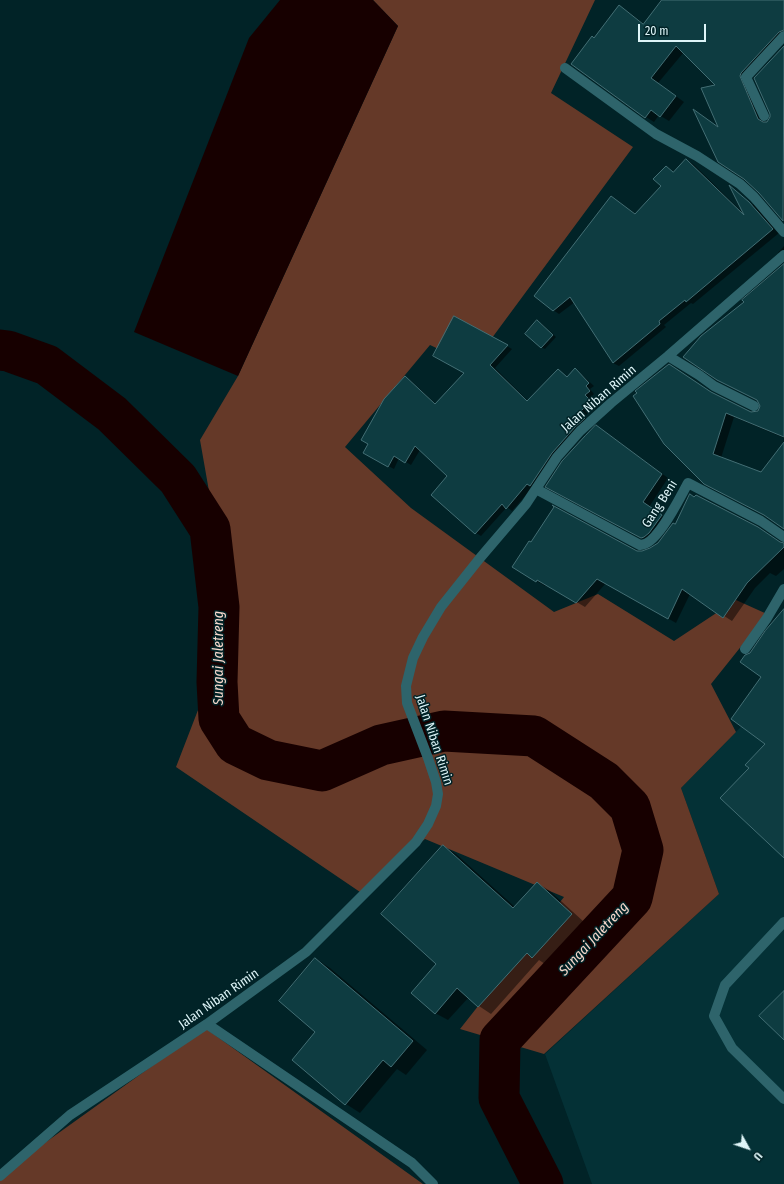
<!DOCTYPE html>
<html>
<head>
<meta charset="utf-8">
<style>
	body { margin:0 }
	#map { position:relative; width:784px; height:1184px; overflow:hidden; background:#012327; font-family:"Fira Sans Condensed",sans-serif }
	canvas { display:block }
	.north { position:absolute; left:728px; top:1128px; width:40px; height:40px; -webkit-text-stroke:3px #012327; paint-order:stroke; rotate:130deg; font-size:11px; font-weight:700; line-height:16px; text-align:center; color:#def5f8 }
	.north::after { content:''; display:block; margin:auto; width:14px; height:18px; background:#def5f8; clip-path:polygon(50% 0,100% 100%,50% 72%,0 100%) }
	.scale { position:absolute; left:638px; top:24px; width:68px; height:18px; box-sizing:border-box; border:2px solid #def5f8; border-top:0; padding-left:5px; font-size:12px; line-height:14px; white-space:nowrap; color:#def5f8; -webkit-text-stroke:3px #012327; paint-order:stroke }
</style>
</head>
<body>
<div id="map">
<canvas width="784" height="1184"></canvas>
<div class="north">U</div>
<div class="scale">20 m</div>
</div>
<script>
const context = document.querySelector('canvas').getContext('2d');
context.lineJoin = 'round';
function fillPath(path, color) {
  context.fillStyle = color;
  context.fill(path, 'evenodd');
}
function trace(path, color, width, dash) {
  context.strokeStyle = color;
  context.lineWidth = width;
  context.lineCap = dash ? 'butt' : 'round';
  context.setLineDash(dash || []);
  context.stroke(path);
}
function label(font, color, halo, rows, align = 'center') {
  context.font = font + ' "Fira Sans Condensed",sans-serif';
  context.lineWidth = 3;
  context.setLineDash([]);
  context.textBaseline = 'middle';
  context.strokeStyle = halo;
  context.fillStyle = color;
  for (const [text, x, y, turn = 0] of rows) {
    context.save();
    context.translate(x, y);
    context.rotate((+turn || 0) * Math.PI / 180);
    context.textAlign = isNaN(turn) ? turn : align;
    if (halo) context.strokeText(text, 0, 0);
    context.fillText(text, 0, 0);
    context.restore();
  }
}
fillPath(new Path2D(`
	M784 683V1184H592L545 1054 719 894 681 788Z`), '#043136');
fillPath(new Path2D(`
	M373 0H595L551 93 633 147 472 365 430 345 345 447 411 508 554 612 598 594 674 641 736 600 767 614 711 684 736 732 681 788 719 894 544 1054 460 1029 564 897 425 839 360 892 176 767 232 622 200 440 238 376 398 26Z
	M205 1028 423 1184H0V1175Z`), '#653928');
fillPath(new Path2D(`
	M280 0H373L398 26 238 376 134 332 249 38Z`), '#170000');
fillPath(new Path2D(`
	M662 0H784V40L748 80V85L765 123 770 121 771 114 755 78 784 47V220L759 192 695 111 719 128 717 85 684 52 658 83 684 102 669 121 659 115 654 122 646 117 573 64 595 39 627 11 644 24 662 1Z
	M687 160 693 164 744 214 731 187 735 190 736 192 753 205V204L756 206 779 233 693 304 691 303 664 325 666 327 619 366 613 363 575 302 559 314 553 310 612 197 636 214 662 186 666 167 674 173Z
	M784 246V256L778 253Z
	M784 265V438L734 417 721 458 761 473 784 443V528L768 517 705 483 715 395 751 413 759 412 762 406 745 302Z
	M455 317 512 349 495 368 528 401 558 370 568 377 575 370 580 373 594 386 590 389 594 394 590 398 596 405 584 417 590 421 512 511 507 507 481 536 476 533 432 495 449 476 420 450 411 465 399 458 394 469 369 456 405 378 411 381 436 404 465 373Z
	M541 323 556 337 545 349 541 347Z
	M603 430 668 478 649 507 668 520 648 541 553 490Z
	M784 544V569L776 576 770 573 755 588 732 621 690 594 676 623 606 583 585 607 546 584 545 586 514 567 637 552Z
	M443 846 456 854 515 907 537 883 550 891 584 922 545 964 539 960 491 1014 479 1006 469 997 448 1020 435 1013Z
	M316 959 330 968 427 1050 406 1075 397 1069 360 1113 346 1104 316 1032Z`), '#0007');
trace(new Path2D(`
	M0 350 8 351 47 365 112 414 178 479 210 529 219 607 217 682 219 719 235 744 268 760 322 771 381 745 444 731 534 736 604 781 630 807 643 850 632 898 500 1040 499 1098 543 1184`), '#170000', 41);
const building = new Path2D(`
	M662 0H784V30L779 32 741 73 740 76 758 119 763 122H767L770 117V114L754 78 784 46 783 221 759 193 744 179 718 162 693 109 718 127 701 88 715 85 676 46 651 78 676 96 660 117 651 110 645 118 571 64 592 36 594 38 619 5 643 24Z
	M686 159 744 215 729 185 749 202 773 229 686 302 685 300 659 321 660 324 613 363 570 297 553 311 534 296 611 196 635 214 661 186 653 179 666 166 673 172Z
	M784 264V437L726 413 713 454 761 472 784 442V529L764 515 704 484 664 444 633 396 637 393 635 391 669 364 711 392 751 412 758 411 760 406 757 400 717 380 683 357 701 336 744 302 742 300Z
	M454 316 508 345 490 365 527 401 558 369 567 377 575 368 589 383 586 386 590 391 585 395 591 401 579 413 585 418 575 427 552 453 530 486 527 484 506 509 502 504 475 534 431 495 447 476 415 446 405 463 394 456 388 467 363 453 368 444 361 440 384 399 405 376 435 404 464 373 433 356Z
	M537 320 553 335 541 348 525 334Z
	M596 425 662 474 643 502 662 515 649 533 644 537 641 538 545 487 562 461 585 436Z
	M690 494 694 497 696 495 758 527 780 542 784 543V547L747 583 723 618 682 589 668 619 597 579 576 603 537 580 536 582 512 567 529 541 531 542 554 507 552 505 637 551H642L650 548 658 543 673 523 675 524Z
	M784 609V858L720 798 749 768 745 765 765 744 731 719 761 677 740 662 745 655 750 653 765 631Z
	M443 845 513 908 537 882 572 914 532 958 527 953 478 1007 457 988 435 1014 411 993 436 964 381 914Z
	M315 958 413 1041 391 1067 383 1060 345 1105 292 1060 315 1032 279 1001Z
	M784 991V1040L759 1016Z`);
fillPath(building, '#0e3c41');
trace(building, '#436e74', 1);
trace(new Path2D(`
	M784 922 725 985 714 1016 732 1048 784 1099`), '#2e646b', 10);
trace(new Path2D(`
	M565 68 656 134 697 156 740 184 754 197 784 232
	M764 116 746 77 784 36
	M668 356 699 375 714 386 754 406
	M536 489 640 545C657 546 680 497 688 483L761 521 784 537
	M745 649 767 618 784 589
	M207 1024 412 1163 433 1184
	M0 1176 70 1115 207 1024 306 952 416 842 428 824 436 806 438 794 436 782 428 758 407 703 406 686 413 658 423 637 441 607 480 558 526 504 557 457 580 431 611 403 668 356 784 255`), '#2e646b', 10);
label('13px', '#def5f8', '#012327', [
	["Jalan Niban Rimin",599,399,-41],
	["Gang Beni",660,504,-57],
	["Jalan Niban Rimin",434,740,72],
	["Jalan Niban Rimin",219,999,-35]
]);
label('italic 14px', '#f9d9cd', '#012327', [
	["Sungai Jaletreng",219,658,-90],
	["Sungai Jaletreng",594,939,-47]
]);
</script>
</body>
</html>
